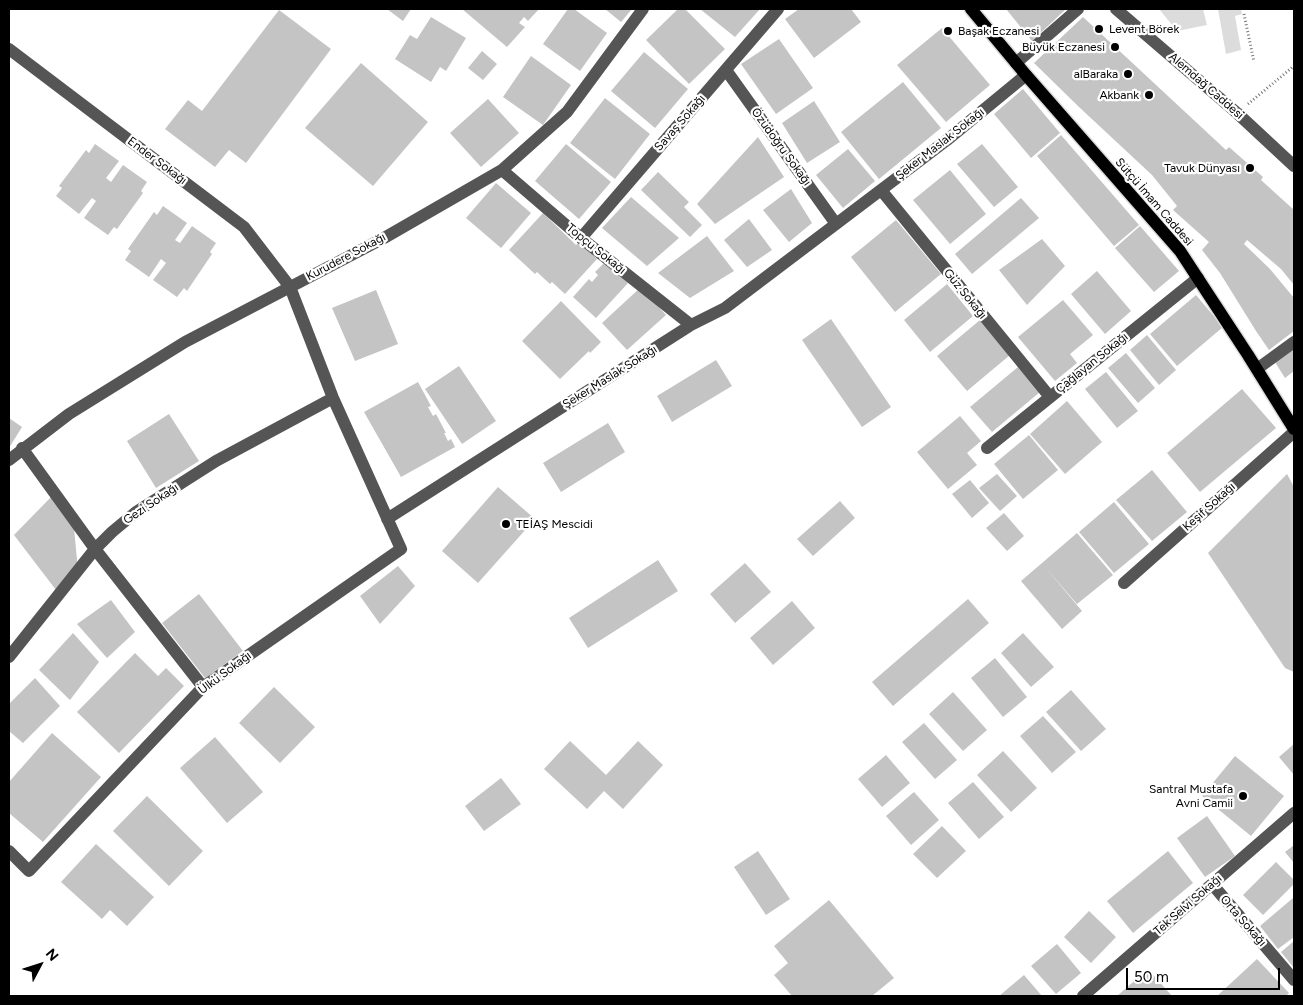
<!DOCTYPE html>
<html>
<head>
<meta charset="utf-8">
<style>
	body { margin:0 }
	#map { position:relative; width:1303px; height:1005px; overflow:hidden; background:#fff; font-family:Figtree,sans-serif }
	canvas { display:block }
	.frame { position:absolute; inset:0; border:10px solid #000; pointer-events:none }
	.north { position:absolute; left:15px; top:940px; width:50px; height:50px; -webkit-text-stroke:4px #fff; paint-order:stroke; rotate:50deg; font-size:14px; font-weight:700; line-height:20px; text-align:center; color:#000 }
	.north::after { content:''; display:block; margin:auto; width:18px; height:22px; background:#000; clip-path:polygon(50% 0,100% 100%,50% 72%,0 100%) }
	.scale { position:absolute; left:1126px; top:968px; width:154px; height:22px; box-sizing:border-box; border:2px solid #000; border-top:0; padding-left:6px; font-size:15px; line-height:18px; white-space:nowrap; color:#000; -webkit-text-stroke:4px #fff; paint-order:stroke }
</style>
</head>
<body>
<div id="map">
<canvas width="1303" height="1005"></canvas>
<div class="frame"></div>
<div class="north">N</div>
<div class="scale">50 m</div>
</div>
<script>
const context = document.querySelector('canvas').getContext('2d');
context.lineJoin = 'round';
function fillPath(path, color) {
  context.fillStyle = color;
  context.fill(path, 'evenodd');
}
function trace(path, color, width, dash) {
  context.strokeStyle = color;
  context.lineWidth = width;
  context.lineCap = dash ? 'butt' : 'round';
  context.setLineDash(dash || []);
  context.stroke(path);
}
function label(font, color, halo, rows, align = 'center') {
  context.font = font + ' Figtree,sans-serif';
  context.lineWidth = 4.5;
  context.setLineDash([]);
  context.textBaseline = 'middle';
  context.strokeStyle = halo;
  context.fillStyle = color;
  for (const [text, x, y, turn = 0] of rows) {
    context.save();
    context.translate(x, y);
    context.rotate((+turn || 0) * Math.PI / 180);
    context.textAlign = isNaN(turn) ? turn : align;
    if (halo) context.strokeText(text, 0, 0);
    context.fillText(text, 0, 0);
    context.restore();
  }
}
fillPath(new Path2D(`
	M1159 9H1203L1207 25 1177 31Z
	M1218 9H1241L1242 14 1235 16 1241 50 1226 54Z`), '#dcdcdc');
fillPath(new Path2D(`
	M387 9H411L403 21Z
	M462 9H539L528 21 524 17 519 23 525 27 507 47Z
	M568 9H574L607 33 580 71 543 44Z
	M605 9H632L621 22Z
	M678 9H685L725 49 689 84 646 40Z
	M700 9H760L735 37Z
	M799 9H851L861 22 814 58 785 19Z
	M1006 9H1066L1032 41Z
	M279 10 331 49 246 163 229 150 215 167 165 129 188 100 202 111Z
	M431 17 466 38 446 71 440 67 431 82 395 59 410 35 417 39Z
	M1083 17 1226 150 1229 147 1263 177 1261 180 1294 210V285L1281 269 1247 240 1244 244 1270 269 1294 298V331L1269 350 1256 331 1220 273 1202 250 1209 242 1173 210 1177 206 1152 175 1079 107 1034 63Z
	M942 28 990 85 946 122 897 65Z
	M779 39 813 88 776 114 741 64Z
	M482 51 497 64 483 80 468 68Z
	M644 52 688 89 655 128 611 91Z
	M531 56 571 85 543 125 503 97Z
	M361 63 428 122 373 186 305 128Z
	M903 82 941 128 879 179 841 132Z
	M1023 89 1060 133 1031 158 994 114Z
	M605 98 650 134 615 179 570 143Z
	M488 99 519 133 481 167 450 133Z
	M814 101 840 142 807 163 782 123Z
	M1061 135 1139 225 1114 246 1037 156Z
	M758 137 784 177 715 224 697 204Z
	M95 144 119 161 106 178 111 182 123 165 147 182 141 191 143 193 117 229 114 227 108 235 84 218 96 201 92 198 79 214 56 196 62 188 59 186 86 150 89 153Z
	M566 144 611 182 579 219 535 181Z
	M982 144 1018 187 994 207 957 164Z
	M848 149 875 181 843 208 816 175Z
	M950 170 986 214 950 244 913 200Z
	M658 172 689 202 684 207 702 225 690 237 641 190Z
	M496 183 531 213 501 248 466 218Z
	M791 189 812 223 789 242 763 210Z
	M631 197 679 238 647 266 602 228Z
	M1021 198 1039 218 972 274 955 254Z
	M163 206 187 223 175 240 180 243 192 226 216 243 210 252 212 254 187 291 184 288 177 297 153 280 166 263 161 259 149 277 125 260 131 251 128 249 154 212 157 215Z
	M543 213 576 245 579 242 597 259 565 294 552 282 550 284 537 272 535 274 509 250Z
	M749 219 772 250 747 267 724 240Z
	M896 220 941 274 895 312 851 257Z
	M1140 226 1179 271 1154 292 1115 248Z
	M707 236 734 271 690 298 658 273Z
	M1042 239 1065 266 1027 305 999 270Z
	M605 262 628 283 596 318 573 297 589 279 592 282 598 275 595 272Z
	M1097 271 1131 311 1105 334 1071 294Z
	M947 284 973 316 930 352 904 320Z
	M641 287 666 315 627 350 602 323Z
	M376 290 398 344 355 361 332 308Z
	M1196 295 1223 327 1177 366 1150 334Z
	M1063 300 1093 335 1070 354 1077 363 1055 381 1018 337Z
	M561 301 601 342 590 353 589 351 560 379 522 341Z
	M831 319 891 407 862 427 802 340Z
	M980 320 1010 355 967 391 937 356Z
	M1147 335 1176 370 1159 385 1130 350Z
	M1294 344V371L1285 378 1273 359Z
	M1126 353 1155 388 1138 403 1108 368Z
	M716 360 732 386 672 422 657 396Z
	M459 366 496 421 462 444 425 389Z
	M1018 367 1040 392 992 432 970 407Z
	M1106 372 1138 411 1117 428 1085 389Z
	M418 382 431 406 428 407 433 416 436 414 446 433H444L448 441 451 439 455 447 401 477 364 412Z
	M1242 389 1276 428 1200 492 1167 453Z
	M1067 401 1102 442 1065 474 1030 434Z
	M169 414 199 461 156 488 127 441Z
	M960 416 981 441 967 453 977 465 948 489 917 452Z
	M9 418 22 427 9 448Z
	M608 423 625 452 561 492 543 463Z
	M1029 435 1058 470 1023 499 994 464Z
	M1152 470 1187 512 1152 541 1116 500Z
	M997 474 1017 496 1000 511 979 488Z
	M1287 474 1294 487V672L1285 668 1208 553Z
	M970 480 989 503 972 518 952 494Z
	M498 487 535 519 478 583 442 551Z
	M53 495 74 528 78 570 56 590 14 535Z
	M840 501 855 518 813 556 797 539Z
	M1114 502 1149 544 1114 573 1079 532Z
	M1004 513 1024 536 1007 551 986 528Z
	M1077 533 1113 575 1077 604 1045 567 1082 611 1062 629 1021 581Z
	M658 560 678 591 588 648 569 618Z
	M745 563 771 592 735 623 710 594Z
	M398 566 415 586 380 624 360 596Z
	M199 594 243 651 205 678 162 623Z
	M968 599 989 623 893 706 872 682Z
	M111 600 135 632 107 658 77 624Z
	M792 601 815 628 773 665 750 638Z
	M73 633 99 662 70 700 39 670Z
	M1023 633 1054 667 1031 687 1001 653Z
	M135 653 158 676 166 668 184 686 119 753 77 712Z
	M995 658 1027 697 1003 717 971 678Z
	M35 678 60 706 23 743 9 731V704Z
	M274 687 315 727 280 763 239 723Z
	M1071 690 1106 729 1081 751 1046 712Z
	M953 692 987 730 963 751 929 714Z
	M1043 716 1076 752 1052 773 1020 736Z
	M924 723 957 760 935 779 902 742Z
	M52 733 101 777 43 842 9 813V782Z
	M215 737 263 792 227 823 180 768Z
	M570 741 606 775 638 741 663 765 623 809 604 791 587 809 544 769Z
	M1294 744V775L1279 757Z
	M1003 751 1037 788 1011 812 977 775Z
	M886 755 910 783 882 807 858 779Z
	M1235 756 1284 796 1251 836 1202 796Z
	M501 778 521 804 484 831 465 806Z
	M973 782 1004 817 979 839 948 803Z
	M914 792 939 820 911 845 886 816Z
	M147 796 203 851 169 886 113 831Z
	M1207 816 1235 856 1205 877 1177 838Z
	M942 826 966 851 937 878 913 854Z
	M96 844 154 897 127 926 110 910 102 919 61 882Z
	M1294 845V863L1285 852Z
	M758 851 790 899 766 915 734 867Z
	M1168 851 1193 883 1133 933 1107 901Z
	M1276 862 1294 880V884L1263 915 1243 895Z
	M1293 898 1294 899V937L1278 949 1260 926Z
	M829 900 894 978 872 996H792L774 975 788 963 774 946Z
	M1089 911 1116 937 1091 963 1064 937Z
	M1294 941V968L1281 952Z
	M1057 944 1081 973 1056 994 1031 966Z
	M1257 959 1289 993 1286 996H1217Z
	M1148 969 1172 996H1117Z
	M1024 975 1042 996H999Z`), '#c4c4c4');
const major = new Path2D(`
	M971 9 1026 75 1180 251 1248 355 1294 429`);
trace(major, '#dbdbdb', 15);
trace(new Path2D(`
	M1244 14 1254 62
	M1248 104 1294 66`), '#777', 3, [1, 2.5]);
trace(new Path2D(`
	M1116 9 1237 113 1294 166
	M9 49 244 227 290 287 333 398 401 549 203 687 29 871 9 851
	M1016 63 1078 9
	M726 70 836 224
	M502 170 581 238 691 325
	M881 190 1050 397
	M581 238 778 9
	M1257 369 1294 342
	M22 448 95 549 203 687
	M987 448 1198 278
	M9 460 69 414 185 342 384 238 502 170 567 112 643 9
	M387 519 691 325 725 308 947 140 1026 75
	M1124 583 1294 432
	M9 657 95 549 112 532 136 512 216 461 333 398
	M1212 884 1294 980
	M1083 996 1294 813`), '#555', 12);
trace(major, '#000', 12);
for (const [x, y, r, color] of [
	[1099,29,5,"#000"],
	[948,31,5,"#000"],
	[1115,47,5,"#000"],
	[1128,74,5,"#000"],
	[1149,95,5,"#000"],
	[1250,168,5,"#000"],
	[506,524,5,"#000"],
	[1243,796,5,"#000"]
]) {
  const dot = new Path2D();
  dot.arc(x, y, r, 0, 2 * Math.PI);
  context.fillStyle = color;
  context.fill(dot);
  trace(dot, '#fff', 2);
}
label('12px', '#000', '#fff', [
	["Levent Börek",1109,29,"left"],
	["Başak Eczanesi",958,31,"left"],
	["Büyük Eczanesi",1105,47],
	["alBaraka",1118,74],
	["Akbank",1139,95],
	["Tavuk Dünyası",1240,168],
	["TEİAŞ Mescidi",516,524,"left"],
	["Santral Mustafa",1233,789],
	["Avni Camii",1233,803]
], 'right');
label('12px', '#000', '#fff', [
	["Alemdağ Caddesi",1206,86,41],
	["Savaş Sokağı",680,123,-49],
	["Şeker Maslak Sokağı",940,144,-38],
	["Özüdoğru Sokağı",781,147,54],
	["Ender Sokağı",157,161,37],
	["Sütçü İmam Caddesi",1154,202,49],
	["Topçu Sokağı",596,249,39],
	["Kurudere Sokağı",346,257,-28],
	["Güz Sokağı",965,294,51],
	["Çağlayan Sokağı",1092,363,-39],
	["Şeker Maslak Sokağı",610,377,-32],
	["Gezi Sokağı",151,504,-34],
	["Keşif Sokağı",1209,507,-42],
	["Ülkü Sokağı",225,673,-37],
	["Tek Selvi Sokağı",1188,905,-41],
	["Orta Sokağı",1243,921,49]
]);
</script>
</body>
</html>
